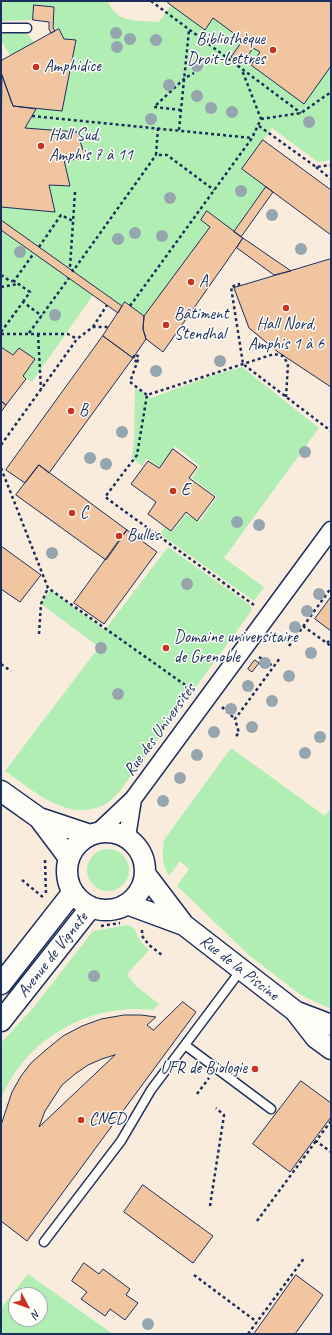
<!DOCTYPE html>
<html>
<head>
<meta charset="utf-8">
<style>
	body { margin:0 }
	#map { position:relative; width:332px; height:1335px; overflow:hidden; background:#fdfcf7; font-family:Caveat,sans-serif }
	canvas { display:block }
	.frame { position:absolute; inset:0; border:2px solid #1b2f5e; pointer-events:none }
	.north { position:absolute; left:8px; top:1287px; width:40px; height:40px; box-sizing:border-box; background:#fdfcf7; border:1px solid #a3aaba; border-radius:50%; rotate:131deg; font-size:11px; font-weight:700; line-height:16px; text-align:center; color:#1b2f5e }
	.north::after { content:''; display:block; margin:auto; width:14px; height:18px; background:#c8321e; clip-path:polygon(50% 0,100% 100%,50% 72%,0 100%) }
</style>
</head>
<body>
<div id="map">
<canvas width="332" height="1335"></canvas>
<div class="frame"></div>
<div class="north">N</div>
</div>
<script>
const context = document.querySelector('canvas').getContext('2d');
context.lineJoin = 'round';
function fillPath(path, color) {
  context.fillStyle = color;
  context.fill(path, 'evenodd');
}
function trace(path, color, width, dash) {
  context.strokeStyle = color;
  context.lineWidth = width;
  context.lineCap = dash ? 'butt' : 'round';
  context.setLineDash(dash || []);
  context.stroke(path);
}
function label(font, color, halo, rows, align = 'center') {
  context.font = font + ' Caveat,sans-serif';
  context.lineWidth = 3;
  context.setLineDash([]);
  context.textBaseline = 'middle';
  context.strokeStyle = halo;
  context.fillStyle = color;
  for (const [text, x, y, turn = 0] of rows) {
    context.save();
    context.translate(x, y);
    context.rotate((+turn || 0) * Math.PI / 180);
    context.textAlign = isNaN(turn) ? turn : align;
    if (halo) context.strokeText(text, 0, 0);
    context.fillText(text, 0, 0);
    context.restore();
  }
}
fillPath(new Path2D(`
	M1 1H331V1334H1ZM16 1295H40V1319H16Z`), '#f9ecdd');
fillPath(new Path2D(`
	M1 1H108C116 24 138 20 159 22L171 5 205 29 213 18 243 40 231 57 242 64 253 48 260 52 251 65 304 104 331 66V160L318 162 272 128 242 169 266 187 234 232 210 227 144 316 125 302 122 306 1 220V207L54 212 49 185 70 186 64 160 86 159 77 132 25 128 36 109 62 110 76 40 64 39 59 29 55 31 53 28 54 7 34 6 33 20 2 21Z
	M21 32 27 33 34 43 11 56 1 41V34Z
	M1 229 93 295 32 382 23 376 34 359 19 348 13 355 1 347Z
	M242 367 319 428 224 558 264 587 254 601 160 534 165 527 172 532 186 514 199 522 217 497 192 478 200 466 175 446 159 467 147 458 142 466 132 458 134 440 135 388 151 398 211 376Z
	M168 547 250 605 252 610 120 791C115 795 110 802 104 805 66 822 34 791 5 771L99 647 41 604 50 590 105 630Z
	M231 748 325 816 331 808V1009L301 995 250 956 177 886 189 869 180 861 169 876C162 865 162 853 164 840Z
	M87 870a21 21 0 1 1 42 0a21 21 0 1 1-42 0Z
	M128 925C136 928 135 931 138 937 140 942 145 946 149 950L128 973V976L136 986 159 1004 153 1010C90 1002 23 1040 1 1100V1043L34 1007 93 931Z
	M28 1274 113 1334H1V1308ZM16 1295H40V1319H16Z`), '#b1eeb4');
const building = new Path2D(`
	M169 1H331V66L304 104 251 65 260 52 253 48 242 64 231 57 243 40 213 18 205 30 168 3Z
	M34 5 54 7 53 28 55 31 51 33 49 29V22L33 20Z
	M59 29 64 39 76 40 62 111 13 106 1 73V61Z
	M2 75 13 106 36 109 25 128 77 132 86 159 64 160 70 186 49 185 55 212 1 207Z
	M263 140 331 190V235L242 169Z
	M266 187 273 192 241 237 234 232Z
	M207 211 243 238 163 352 146 339 143 329 144 316 210 227 201 220Z
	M1 220 122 306 118 313 1 230Z
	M243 238 291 271 274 275 237 248Z
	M331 259V387L278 352 249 328 234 288Z
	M125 302 144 316 143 329 146 339 133 358 103 336Z
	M103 336 133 358 49 473 39 465 25 483 6 470Z
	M1 347 13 355 19 348 35 359 23 376 26 379 6 405 1 401Z
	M1 401 6 405 1 412Z
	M173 449 197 467 189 478 215 497 197 521 186 512 171 531 148 514 156 502 131 484 148 461 159 468Z
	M39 465 127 530 106 560 16 495Z
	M127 530 157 552 104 624 74 603Z
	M1 546 41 575 20 602 1 589Z
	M331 597V631L315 619Z
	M255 660 259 663 252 672 248 669Z
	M183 1002 196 1012 27 1241 1 1221V1125L12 1092 21 1076 31 1063 47 1049 63 1036 82 1026 101 1019 124 1015H141L156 1017 147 1025 153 1030ZM115 1055 39 1127 45 1111 62 1085 75 1074 88 1065 102 1059Z
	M301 1081 331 1103V1117L290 1172 253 1144Z
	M143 1185 213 1236 193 1263 124 1212Z
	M84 1263 99 1274 103 1269 130 1289 126 1295 138 1303 125 1320 110 1309 105 1316 81 1299 87 1292 72 1281Z
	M296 1275 323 1295 295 1334H254Z`);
fillPath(building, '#f1c5a0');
trace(building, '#1b2f5e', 1);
const service = new Path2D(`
	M1 28H27
	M185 1045 271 1109
	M44 1242 121 1141 151 1090 241 970`);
const minor = new Path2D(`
	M98 832 133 799 331 530
	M127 837 133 799`);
const tertiary = new Path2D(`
	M1 791 39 818 90 835
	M39 818 69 858
	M67 871a39 39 0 1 1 78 0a39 39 0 1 1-78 0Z
	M146 875 184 925 295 1011 316 1038 331 1049
	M127 904 184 925
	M1 984 73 892
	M297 1012 331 1025
	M1 1021 91 907`);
trace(service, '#1b2f5e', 11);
trace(minor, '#1b2f5e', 19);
trace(tertiary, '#1b2f5e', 23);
trace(new Path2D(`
	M151 1 301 113
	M181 110 154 107 185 78 194 73
	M32 116 252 138
	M261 119 301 113 331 92
	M259 126 316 167 331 165
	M158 128 156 155H167L214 190
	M179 130 189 30
	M316 167 331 179
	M75 192 70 267 73 271 156 155
	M39 247 61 215 73 221
	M1 275 10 281H14
	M239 286V284L231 287 243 364 331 431
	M1 287 18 284
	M23 302 30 292 14 281 34 253
	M130 306 252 138 261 119 242 70
	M93 327 107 305
	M1 332 23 302 42 316
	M29 333 69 278
	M1 334H68L77 339
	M38 334 41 389
	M137 362 133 359 135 354 139 357 130 382 147 395
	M1 445 77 339 93 327H108
	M1 468 48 588 188 687
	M254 605 105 497 137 455 147 395 274 354 283 356 288 364 286 397
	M303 626 331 646
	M39 634 41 604 48 588
	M327 643 331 639
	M289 646 331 588
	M259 657 273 666
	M1 664 11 671
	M222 707 235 719
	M236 736 239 733 235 719 280 658
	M45 860 46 895
	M22 880 44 898
	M101 926 120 923
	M142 930V936L149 945 162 955
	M197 1094 209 1078
	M331 1121 316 1141 331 1152
	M210 1206 224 1115 216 1108
	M257 1221 316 1141
	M194 1275 257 1322
	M248 1334 305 1257`), '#1b2f5e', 2.5, [3, 3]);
trace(service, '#fdfcf7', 8);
trace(minor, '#fdfcf7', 16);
trace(tertiary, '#fdfcf7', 20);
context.fillStyle = '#95a6af';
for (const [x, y] of [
	[116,33],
	[130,39],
	[156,40],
	[117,47],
	[197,66],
	[169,85],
	[197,96],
	[211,108],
	[232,112],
	[151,119],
	[309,122],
	[241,191],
	[170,198],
	[272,215],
	[135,233],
	[162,236],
	[118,239],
	[301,249],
	[20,252],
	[55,315],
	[220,361],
	[156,371],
	[122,432],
	[305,452],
	[90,458],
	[106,464],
	[237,522],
	[259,525],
	[52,553],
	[187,584],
	[319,594],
	[307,611],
	[295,627],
	[101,648],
	[311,653],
	[265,663],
	[289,676],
	[248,686],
	[118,694],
	[272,701],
	[231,709],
	[252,727],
	[214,732],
	[320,737],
	[305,753],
	[197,755],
	[180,778],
	[163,801],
	[94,976],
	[148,1324]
]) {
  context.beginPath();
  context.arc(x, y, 6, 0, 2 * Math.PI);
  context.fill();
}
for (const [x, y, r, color] of [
	[273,50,4,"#c8321e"],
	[36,67,4,"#c8321e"],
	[41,146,4,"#c8321e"],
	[191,282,4,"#c8321e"],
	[286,308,4,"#c8321e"],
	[166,325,4,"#c8321e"],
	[71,411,4,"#c8321e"],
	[173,491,4,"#c8321e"],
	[72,513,4,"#c8321e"],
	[119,536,4,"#c8321e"],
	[166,648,4,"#c8321e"],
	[255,1069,4,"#c8321e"],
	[81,1120,4,"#c8321e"]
]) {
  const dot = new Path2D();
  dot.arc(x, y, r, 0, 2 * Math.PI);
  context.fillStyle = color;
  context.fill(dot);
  trace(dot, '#fdfcf7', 1.5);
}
label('17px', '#1b2f5e', '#fdfcf7', [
	["Bibliothèque",265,40,"right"],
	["Droit-Lettres",265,60,"right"],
	["Amphidice",44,67],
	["Hall Sud,",49,136],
	["Amphis 7 à 11",49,156],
	["A",199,282],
	["Bâtiment",174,315],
	["Stendhal",174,335],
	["Hall Nord,",286,325,"center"],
	["Amphis 1 à 6",286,345,"center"],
	["B",79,411],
	["E",181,491],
	["C",80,513],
	["Bulles",127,536],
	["Domaine universitaire",174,638],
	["de Grenoble",174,658],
	["UFR de Biologie",247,1069,"right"],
	["CNED",89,1120]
], 'left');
label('17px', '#1b2f5e', '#fdfcf7', [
	["Rue des Universités",160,730,-54],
	["Avenue de Vignate",53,955,-52],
	["Rue de la Piscine",239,968,38]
]);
</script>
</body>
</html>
